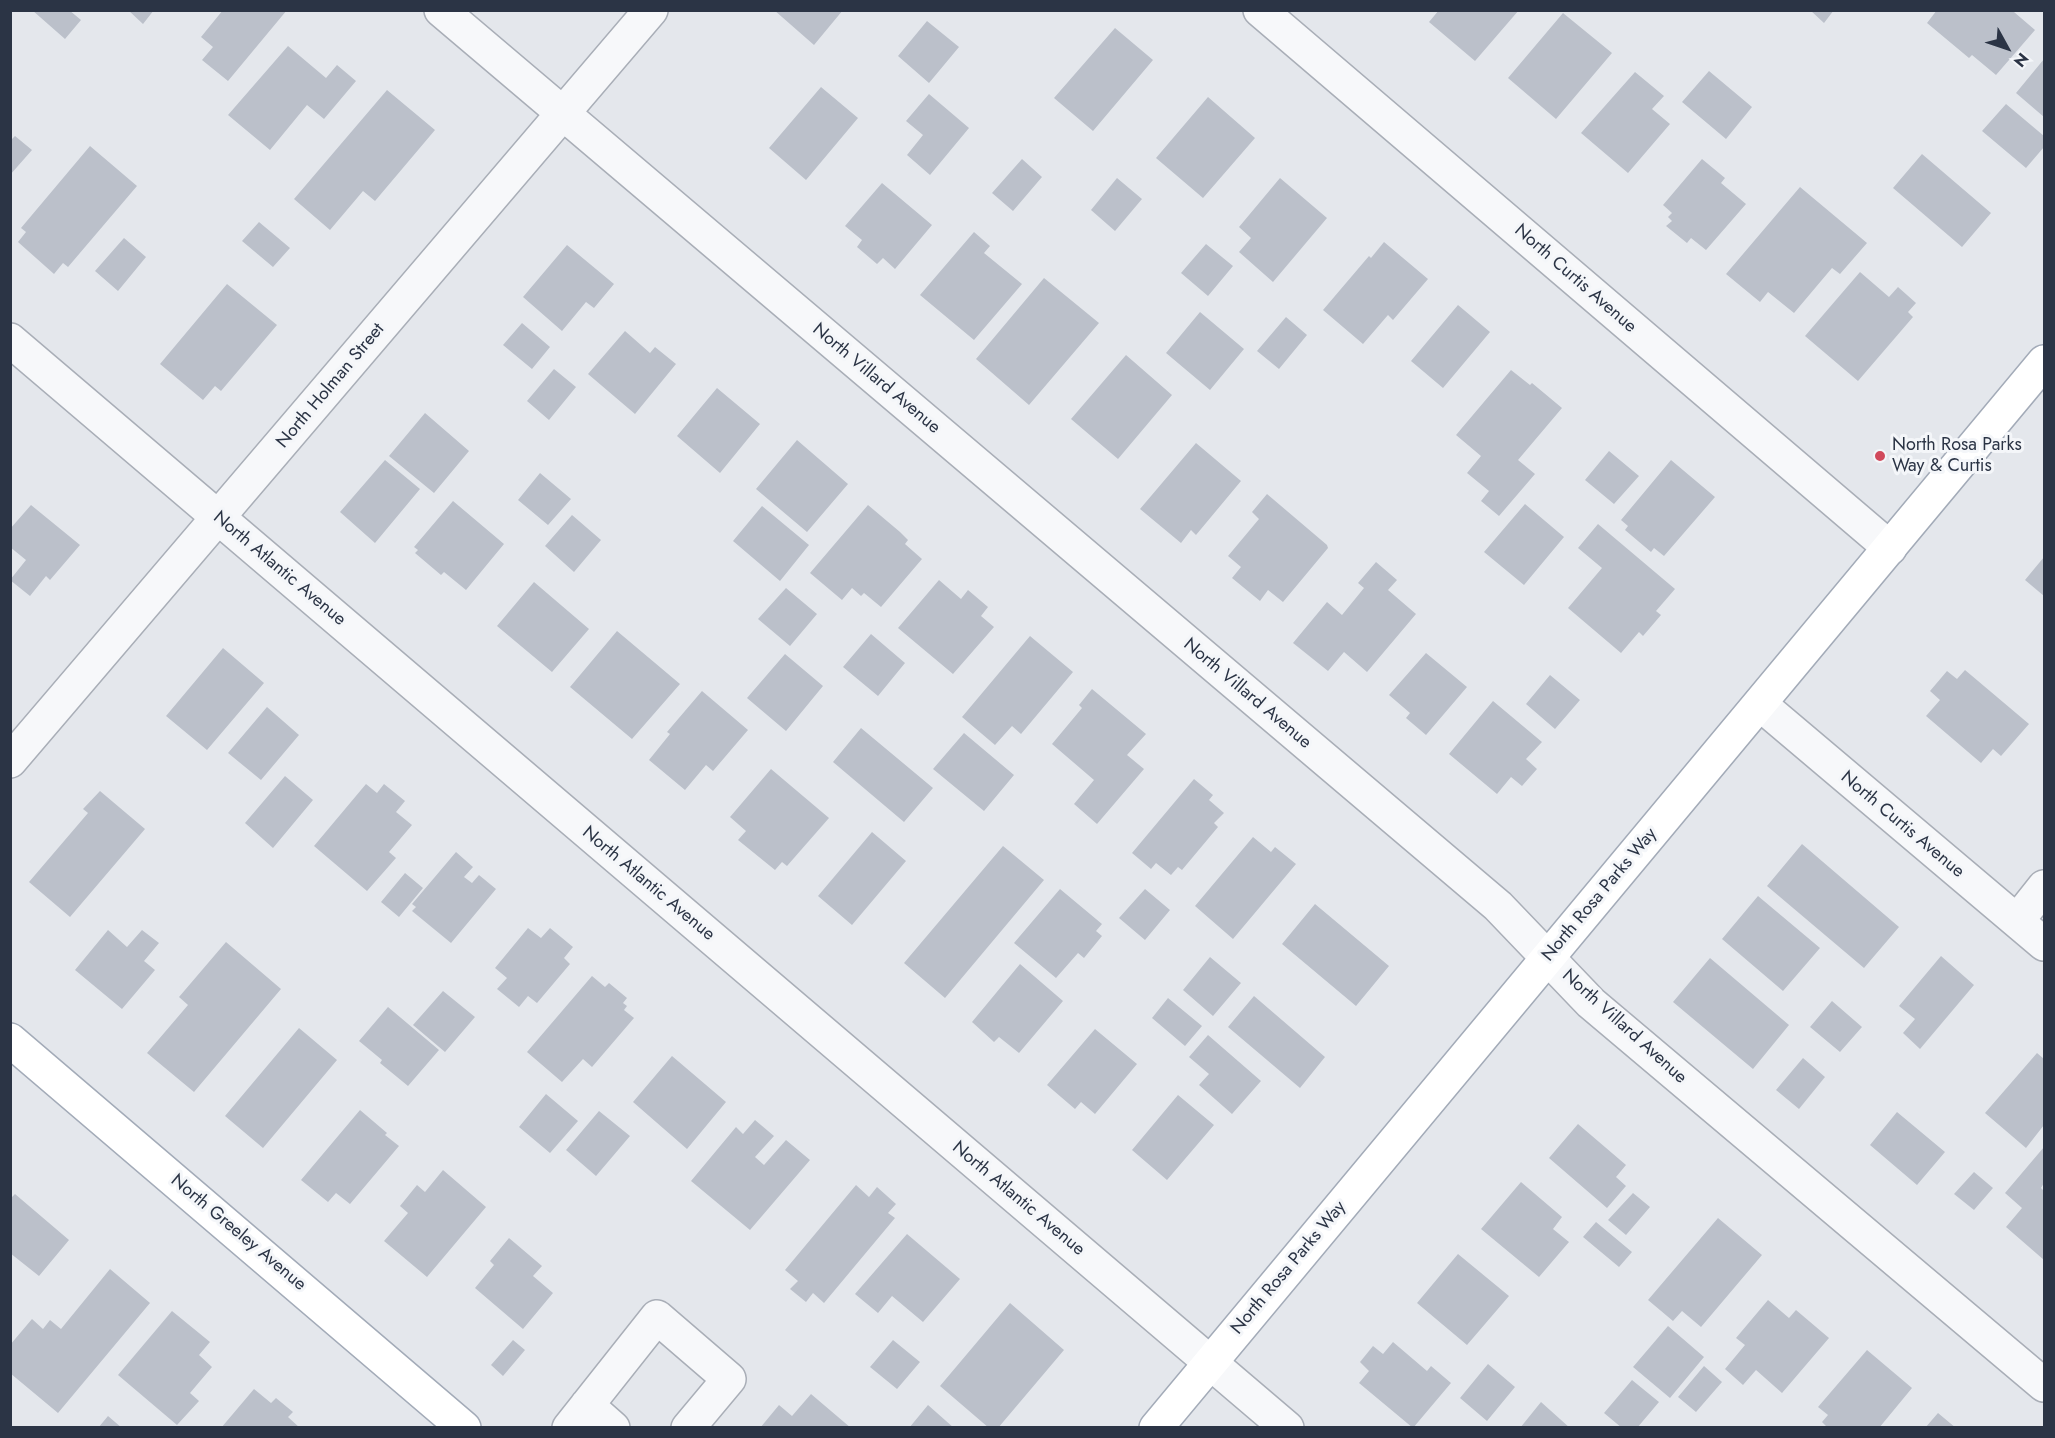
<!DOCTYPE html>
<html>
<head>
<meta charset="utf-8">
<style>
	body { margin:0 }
	#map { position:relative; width:2055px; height:1438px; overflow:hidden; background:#e4e7ec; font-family:Jost,sans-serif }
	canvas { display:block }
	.frame { position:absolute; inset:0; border:12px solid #2b3445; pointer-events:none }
	.north { position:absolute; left:1977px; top:18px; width:60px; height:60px; -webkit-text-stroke:4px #f4f6f9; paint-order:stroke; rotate:130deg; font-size:16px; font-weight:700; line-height:24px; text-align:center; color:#2b3445 }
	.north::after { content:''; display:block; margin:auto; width:21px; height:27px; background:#2b3445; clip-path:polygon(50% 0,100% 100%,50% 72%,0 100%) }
</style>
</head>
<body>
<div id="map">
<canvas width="2055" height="1438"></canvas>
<div class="frame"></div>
<div class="north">N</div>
</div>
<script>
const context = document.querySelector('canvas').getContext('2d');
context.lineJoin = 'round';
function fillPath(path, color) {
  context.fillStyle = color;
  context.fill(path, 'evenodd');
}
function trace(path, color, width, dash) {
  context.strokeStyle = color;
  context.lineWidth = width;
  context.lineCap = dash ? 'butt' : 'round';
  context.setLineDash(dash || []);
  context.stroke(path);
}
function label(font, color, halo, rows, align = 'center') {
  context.font = font + ' Jost,sans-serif';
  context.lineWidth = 6;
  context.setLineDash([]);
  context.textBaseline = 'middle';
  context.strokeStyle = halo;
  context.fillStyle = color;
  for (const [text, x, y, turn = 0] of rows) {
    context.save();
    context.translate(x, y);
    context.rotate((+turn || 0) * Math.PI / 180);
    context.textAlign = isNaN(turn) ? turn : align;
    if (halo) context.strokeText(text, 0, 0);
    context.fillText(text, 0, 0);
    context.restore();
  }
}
fillPath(new Path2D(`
	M32 10H69L81 20 65 39Z
	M128 10H154L143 24Z
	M223 10H287L228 81 202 60 213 47 201 37Z
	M774 10H843L814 45Z
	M1439 10H1519L1475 61 1429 22Z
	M1810 10H1834L1824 23Z
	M1937 10H2015L2014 12 2035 30 1996 75 1972 55 1969 58 1927 23Z
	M1563 13 1612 53 1556 119 1508 78Z
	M927 21 959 47 929 83 898 56Z
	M1115 28 1153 60 1093 131 1054 98Z
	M288 46 326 78 337 65 356 81 324 119 307 105 270 150 228 115Z
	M2044 59V117L2016 93Z
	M1709 71 1752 107 1726 139 1682 102Z
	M1635 72 1664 96 1652 109 1670 124 1628 173 1581 133Z
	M821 87 858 118 806 180 769 148Z
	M387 90 435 130 375 201 363 191 330 230 294 199Z
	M929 94 969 128 930 175 907 155 923 135 906 121Z
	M1208 97 1255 138 1203 198 1156 158Z
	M2006 104 2044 136V147L2026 168 1982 131Z
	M15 136 32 150 10 175V141Z
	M90 146 137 186 68 267 63 263 54 274 18 242 26 232 21 228Z
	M1922 154 1991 213 1962 247 1893 188Z
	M1022 159 1042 177 1013 211 992 193Z
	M1702 159 1725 178 1721 183 1746 204 1706 250 1691 238 1687 243 1666 226 1672 221 1668 217 1672 213 1663 205Z
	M1117 178 1142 199 1115 231 1091 210Z
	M1280 178 1327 218 1273 282 1239 252 1251 238 1239 227Z
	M882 183 932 225 895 269 883 258 877 264 857 247 862 240 845 226Z
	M1800 187 1867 243 1840 274 1832 268 1794 313 1768 292 1760 302 1726 274Z
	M259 222 290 248 273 267 242 241Z
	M974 232 990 246 984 253 1022 284 974 340 920 295Z
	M124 238 146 257 118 291 95 271Z
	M1384 242 1428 279 1393 320 1388 315 1363 344 1323 310 1369 256 1371 258Z
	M1206 244 1233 266 1208 296 1181 273Z
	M567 245 614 284 594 308 586 302 562 331 523 297Z
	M1860 272 1889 297 1898 287 1916 303 1908 312 1913 317 1858 381 1805 336Z
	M1044 278 1099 323 1029 405 976 359Z
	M227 284 277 325 221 391 215 386 203 400 160 364Z
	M1458 305 1490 332 1443 388 1411 361Z
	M1200 312 1244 349 1210 390 1166 353Z
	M1286 317 1307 335 1279 369 1257 351Z
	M522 323 550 347 532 369 503 345Z
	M625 331 650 353 655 347 676 364 635 414 588 374Z
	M1126 355 1172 395 1118 459 1071 419Z
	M554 369 576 387 549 420 527 401Z
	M1511 370 1530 385 1532 383 1562 408 1518 460 1535 474 1499 516 1481 501 1489 491 1467 473 1481 456 1456 435Z
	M717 388 760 424 720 473 677 436Z
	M425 413 469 451 434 493 389 456Z
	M797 440 848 484 807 532 756 489Z
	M1196 443 1241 481 1196 535 1191 530 1181 543 1140 509Z
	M1609 451 1639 476 1614 504 1585 480Z
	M385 460 420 489 375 543 340 512Z
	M1671 460 1715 497 1664 556 1654 548 1651 552 1625 530 1628 526 1621 520Z
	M540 473 571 499 548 525 518 500Z
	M1267 494 1327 545 1328 548 1283 602 1268 590 1260 601 1232 578 1241 567 1228 556 1259 519 1252 512Z
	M453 501 504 544 466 590 444 572 441 575 415 553 418 550 414 547Z
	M1525 504 1564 537 1524 585 1484 552Z
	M31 505 80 545 50 580 46 576 30 596 10 580 26 560 10 547V529Z
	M868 505 900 532 908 540 905 544 922 559 881 607 864 593 861 596 852 588 842 600 810 573Z
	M762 506 809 545 780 581 733 541Z
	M572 515 601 540 574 572 545 546Z
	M1598 524 1675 589 1656 611 1661 615 1643 636 1639 632 1621 653 1568 608 1602 568 1578 548Z
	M2044 557V596L2025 580Z
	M1376 562 1397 580 1388 590 1416 614 1367 672 1344 652 1328 671 1293 643 1327 602 1342 615 1364 588 1358 583Z
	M939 580 961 599 968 590 988 607 981 616 994 627 953 674 898 628Z
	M534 582 589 629 552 672 497 626Z
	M786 588 817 614 790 646 758 619Z
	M617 631 680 684 632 739 570 687Z
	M871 634 905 663 878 696 843 667Z
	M1030 636 1073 672 1021 734 1012 726 995 745 962 717Z
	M223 648 264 683 207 750 166 716Z
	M1426 653 1467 687 1426 735 1406 718 1410 713 1389 695Z
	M785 654 823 686 786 731 747 698Z
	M1965 670 2029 724 2001 756 1993 749 1981 763 1926 716 1940 700 1930 691 1947 671 1957 679Z
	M1550 675 1580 700 1555 729 1526 704Z
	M1092 689 1146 734 1127 755 1144 769 1097 824 1074 804 1094 780 1052 744 1082 708 1079 705Z
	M702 691 748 730 713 771 706 765 685 790 649 760 670 734 667 732Z
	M1493 701 1542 742 1526 759 1537 769 1522 786 1511 777 1497 794 1449 754Z
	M267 707 299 735 261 780 228 753Z
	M861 728 933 788 904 822 833 762Z
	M964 733 1014 775 984 811 933 769Z
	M771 769 829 818 787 866 782 862 775 870 738 840 746 831 730 817Z
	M285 776 313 800 273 848 245 823Z
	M1194 779 1213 795 1209 800 1224 813 1214 823 1218 827 1182 870 1178 867 1171 875 1156 863 1151 869 1132 853Z
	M366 784 377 793 384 784 405 801 396 812 412 825 389 852 396 858 367 891 314 846Z
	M100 791 145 829 70 917 29 882 88 813 83 809Z
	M872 832 906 861 852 925 818 896Z
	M1253 837 1271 852 1275 847 1296 864 1233 939 1195 906Z
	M1802 844 1899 927 1864 968 1767 886Z
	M1003 846 1044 880 945 998 904 963Z
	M456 852 473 867 464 877 472 883 479 875 496 889 451 943 412 911 416 907 412 904Z
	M405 873 423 888 399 917 381 902Z
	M1060 889 1102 924 1096 931 1102 936 1084 958 1078 953 1056 978 1014 943Z
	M1145 889 1170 910 1145 940 1119 918Z
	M1758 896 1820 948 1783 991 1722 939Z
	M1315 904 1389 966 1356 1006 1282 944Z
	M528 928 541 938 550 928 573 947 564 958 570 964 537 1003 528 996 519 1007 497 989 507 978 495 968Z
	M108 930 127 947 142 930 159 943 144 961 155 970 122 1009 75 970Z
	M226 942 281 989 194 1092 147 1053 188 1005 179 997Z
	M1941 956 1974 985 1920 1049 1903 1033 1915 1019 1899 1006Z
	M1210 957 1241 983 1213 1016 1183 990Z
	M1710 958 1789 1025 1753 1069 1673 1002Z
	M1020 964 1063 1001 1019 1053 999 1037 994 1042 972 1022Z
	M592 976 605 987 609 983 627 998 623 1003 627 1006 624 1010 634 1018 592 1067 583 1059 562 1082 527 1052Z
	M443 991 475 1017 445 1052 413 1025Z
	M1254 996 1325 1057 1300 1088 1228 1027Z
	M1168 998 1202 1026 1185 1046 1152 1018Z
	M1832 1001 1862 1027 1840 1052 1810 1027Z
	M388 1007 439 1050 408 1086 380 1063 382 1060 359 1041Z
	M299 1028 337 1060 263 1148 225 1116Z
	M1095 1029 1137 1064 1095 1114 1081 1102 1075 1109 1047 1085Z
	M1208 1035 1261 1081 1232 1114 1199 1085 1209 1074 1189 1057Z
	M2037 1053 2044 1059V1125L2026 1148 1985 1113Z
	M672 1056 726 1102 687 1149 633 1102Z
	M1803 1058 1825 1077 1799 1109 1776 1090Z
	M546 1094 578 1121 550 1153 519 1127Z
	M1178 1095 1214 1125 1167 1180 1132 1150Z
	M360 1110 387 1133 385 1135 399 1146 350 1204 336 1193 328 1202 301 1180Z
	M599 1111 630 1136 596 1176 566 1150Z
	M1897 1112 1945 1152 1917 1185 1870 1145Z
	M755 1120 774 1136 755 1157 764 1165 786 1140 810 1160 750 1230 691 1181 736 1127 743 1134Z
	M1578 1124 1626 1165 1616 1177 1626 1186 1607 1208 1549 1158Z
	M2044 1147V1183L2041 1188 2044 1191V1260L2006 1227 2022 1208 2005 1193Z
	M443 1170 486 1207 427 1277 384 1241 408 1213 400 1206 417 1185 425 1192Z
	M1974 1172 1993 1188 1974 1210 1954 1194Z
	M1521 1182 1562 1217 1553 1229 1569 1242 1539 1277 1481 1229Z
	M856 1185 869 1197 877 1187 896 1204 888 1213 895 1218 824 1303 813 1293 806 1302 790 1289 798 1281 785 1270Z
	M1633 1193 1650 1207 1626 1235 1608 1220Z
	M15 1194 69 1240 39 1276 10 1253V1199Z
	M1718 1218 1762 1255 1701 1327 1682 1311 1673 1321 1648 1300Z
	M1596 1222 1632 1252 1619 1267 1583 1237Z
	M907 1234 960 1279 923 1322 892 1296 878 1313 855 1294Z
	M509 1238 542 1266 533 1276 553 1293 523 1329 475 1288 494 1265 490 1261Z
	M1458 1254 1509 1296 1467 1345 1417 1303Z
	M110 1269 150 1303 58 1413 10 1373V1345L32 1319 43 1329 50 1320 61 1329Z
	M1768 1300 1789 1318 1796 1310 1829 1338 1782 1393 1756 1370 1743 1385 1725 1369 1745 1345 1736 1338Z
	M1010 1303 1064 1350 998 1428H989L940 1386Z
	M172 1311 210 1342 199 1355 212 1367 190 1393 199 1401 177 1425 118 1375Z
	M1668 1326 1704 1357 1670 1398 1633 1367Z
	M513 1340 525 1350 503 1376 491 1365Z
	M893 1340 920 1362 897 1389 870 1367Z
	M1393 1342 1427 1371 1431 1366 1451 1383 1413 1428 1359 1383 1369 1371 1360 1362 1373 1346 1383 1354Z
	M1867 1350 1912 1388 1879 1428H1828L1822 1422 1828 1415 1818 1407Z
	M1488 1364 1515 1387 1487 1421 1460 1398Z
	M1704 1366 1722 1382 1696 1412 1678 1397Z
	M1632 1380 1659 1402 1637 1428H1622L1604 1413Z
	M254 1389 271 1403 276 1398 293 1412 288 1417 300 1428H221Z
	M811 1394 851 1428H760L779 1405 792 1416Z
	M1541 1402 1570 1428H1520Z
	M928 1405 954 1428H909Z
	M1938 1413 1956 1428H1925Z
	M108 1416 122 1428H98Z`), '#bbc0ca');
const minor = new Path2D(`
	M441 10 1498 906 1591 1003 2044 1385
	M1260 10 1890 548
	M10 340 1287 1428
	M1760 704 2044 944
	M10 761 651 10
	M2017 921 2044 887
	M587 1405 613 1428
	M569 1428 657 1317 729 1379 688 1428`);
const major = new Path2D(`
	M10 1040 464 1428
	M1156 1428 2044 362`);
trace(minor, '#a9aeb7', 36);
trace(major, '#a3abb8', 36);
trace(minor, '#f7f8fa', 33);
trace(major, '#fff', 33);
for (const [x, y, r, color] of [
	[1880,456,6,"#d1495b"]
]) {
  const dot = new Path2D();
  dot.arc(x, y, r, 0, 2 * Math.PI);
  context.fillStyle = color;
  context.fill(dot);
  trace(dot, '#f4f6f9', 2);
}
label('18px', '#2b3445', '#f4f6f9', [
	["North Curtis Avenue",1575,279,41],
	["North Villard Avenue",876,379,40],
	["North Holman Street",331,386,-50],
	["North Atlantic Avenue",279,569,40],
	["North Villard Avenue",1247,694,40],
	["North Curtis Avenue",1902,825,40],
	["North Atlantic Avenue",648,884,40],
	["North Rosa Parks Way",1600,895,-50],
	["North Villard Avenue",1624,1027,42],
	["North Atlantic Avenue",1018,1199,40],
	["North Greeley Avenue",238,1233,40],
	["North Rosa Parks Way",1289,1268,-50]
]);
label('18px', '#2b3445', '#f4f6f9', [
	["North Rosa Parks",1892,446],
	["Way & Curtis",1892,467]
], 'left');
</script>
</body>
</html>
